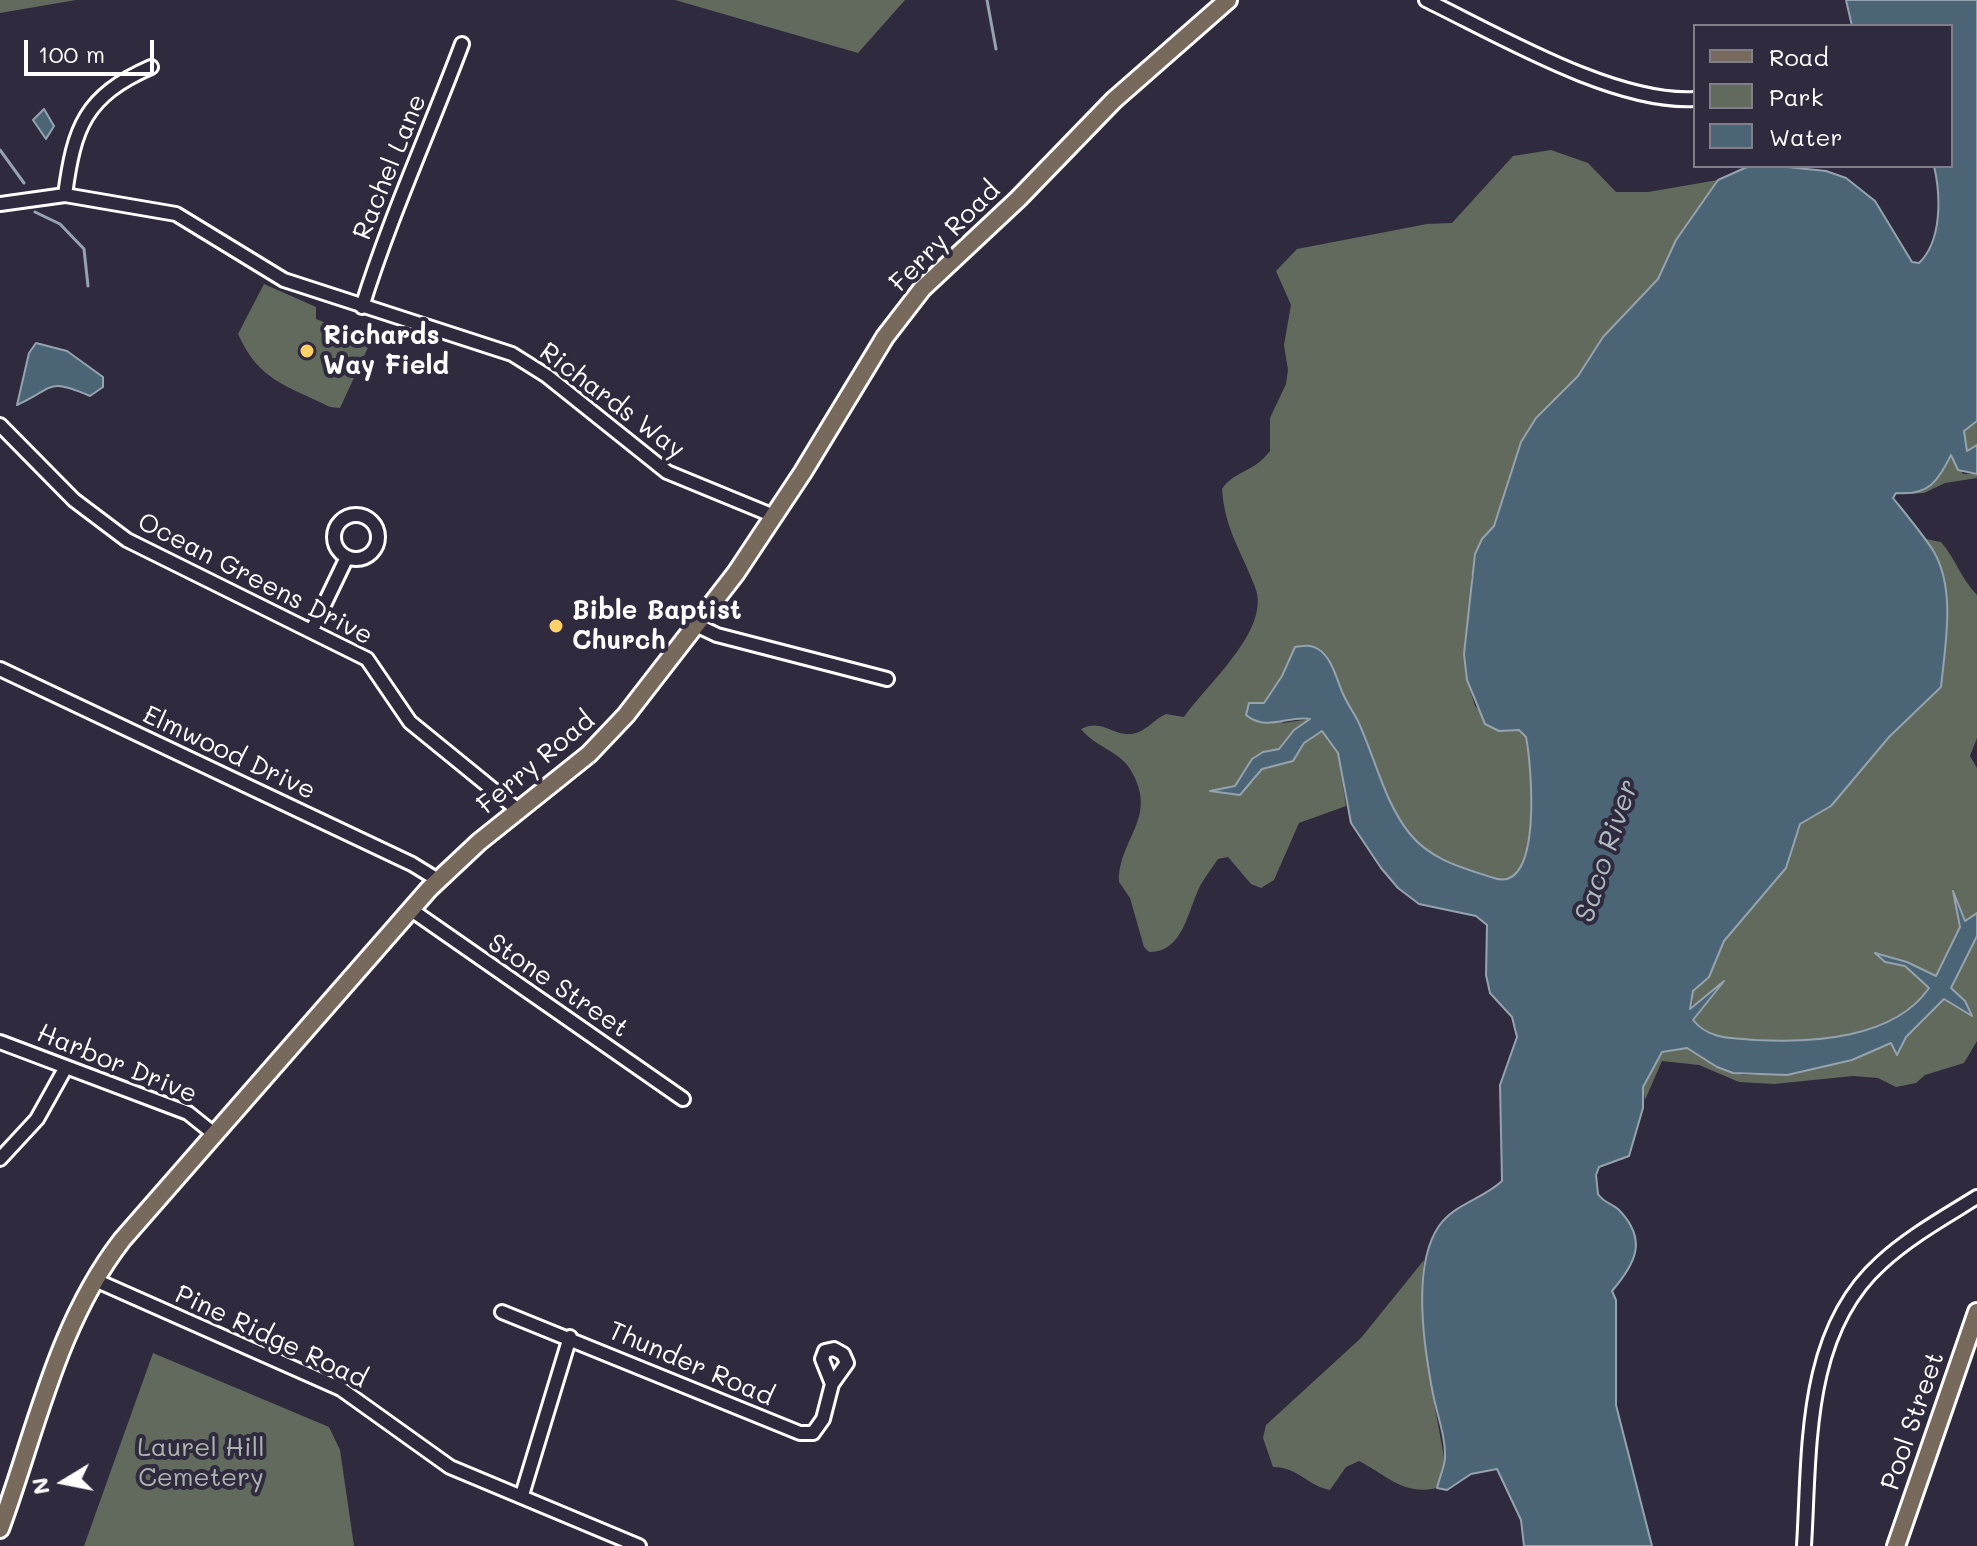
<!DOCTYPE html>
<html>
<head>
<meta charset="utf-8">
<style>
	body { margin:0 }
	#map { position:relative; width:1977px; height:1546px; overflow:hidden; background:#2f2a3d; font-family:Mali,sans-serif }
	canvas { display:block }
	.legend { position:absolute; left:1693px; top:24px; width:260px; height:144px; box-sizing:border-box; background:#2f2a3d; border:2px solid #827f8b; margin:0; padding:10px 14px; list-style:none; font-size:24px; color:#fff }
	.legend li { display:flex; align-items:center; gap:16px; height:40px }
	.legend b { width:40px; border:2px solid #827f8b }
	.north { position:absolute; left:24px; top:1442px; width:80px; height:80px; -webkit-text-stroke:6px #2f2a3d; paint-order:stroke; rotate:260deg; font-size:22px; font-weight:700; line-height:32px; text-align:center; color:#fff }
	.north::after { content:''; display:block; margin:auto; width:28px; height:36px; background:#fff; clip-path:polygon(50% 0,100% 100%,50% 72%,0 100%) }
	.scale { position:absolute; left:24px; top:40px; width:130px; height:36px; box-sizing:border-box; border:4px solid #fff; border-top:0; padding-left:10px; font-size:24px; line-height:28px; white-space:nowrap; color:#fff; -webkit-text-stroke:6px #2f2a3d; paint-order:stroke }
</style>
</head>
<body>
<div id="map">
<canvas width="1977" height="1546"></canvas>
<ul class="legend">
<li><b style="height:10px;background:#77695c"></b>Road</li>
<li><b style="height:22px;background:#626a5e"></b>Park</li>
<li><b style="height:22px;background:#4c6576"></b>Water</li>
</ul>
<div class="north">N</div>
<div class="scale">100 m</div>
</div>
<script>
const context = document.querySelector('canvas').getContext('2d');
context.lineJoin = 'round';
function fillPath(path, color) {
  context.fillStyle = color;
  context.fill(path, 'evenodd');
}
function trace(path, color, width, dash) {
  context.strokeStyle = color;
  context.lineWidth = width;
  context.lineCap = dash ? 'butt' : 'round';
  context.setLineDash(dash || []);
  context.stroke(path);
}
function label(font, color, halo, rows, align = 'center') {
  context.font = font + ' Mali,sans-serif';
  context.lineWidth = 8;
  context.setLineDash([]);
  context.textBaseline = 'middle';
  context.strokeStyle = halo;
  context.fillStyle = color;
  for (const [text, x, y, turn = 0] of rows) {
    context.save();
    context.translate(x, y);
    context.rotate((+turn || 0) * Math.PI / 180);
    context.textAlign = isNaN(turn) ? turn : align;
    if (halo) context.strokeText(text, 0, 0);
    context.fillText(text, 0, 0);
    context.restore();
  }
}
fillPath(new Path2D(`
	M0 0H76L0 13Z
	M675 0H905L858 53Z
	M1551 150 1588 163 1616 192H1648L1718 180 1676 240 1658 279 1603 337 1578 376 1536 418 1521 442 1494 526 1482 539 1471 578 1472 596 1464 654 1467 680 1475 706 1499 731 1519 730 1526 737C1531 762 1544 893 1495 878 1463 869 1431 860 1410 834 1384 803 1377 759 1359 723 1355 714 1348 706 1344 697 1337 682 1333 658 1318 649 1311 644 1303 646 1295 647L1282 676 1264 703 1283 723 1310 719 1294 730 1279 749 1247 772 1235 786 1210 791 1253 782 1262 769 1293 761 1304 743 1322 731 1338 753 1346 806 1299 823 1274 880 1261 888 1251 884 1228 857 1218 859C1212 868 1205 877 1200 886 1188 910 1183 953 1149 952L1144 947 1130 898 1119 882C1118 838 1160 818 1130 769 1119 751 1094 746 1081 729 1102 718 1112 736 1132 734 1146 732 1154 719 1166 714L1184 717C1206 685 1272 629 1255 587 1241 550 1225 530 1222 489 1235 470 1252 474 1270 451V418L1286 384 1288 370 1284 345 1291 305 1276 271 1297 249 1427 224 1452 223 1513 156Z
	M264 284 316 307V319L371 341 340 408 330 407C286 385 259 381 238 334Z
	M1977 421V445L1969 452 1964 446V431Z
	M1951 454 1963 474H1977V478L1945 483 1924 493 1911 494C1933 485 1940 472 1951 454Z
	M1921 538 1941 542C1956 559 1961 579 1977 595V738L1970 756 1977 768V913L1965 922 1954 894 1960 927 1936 977 1907 962 1877 953 1885 962 1905 966 1929 988C1893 1038 1812 1043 1756 1040 1733 1038 1710 1040 1693 1020L1723 982 1692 1010 1693 991 1709 977 1724 941 1775 882 1789 858 1800 824 1831 806 1889 737 1941 687C1946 639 1958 576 1921 538Z
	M1977 936V1041L1964 1063 1925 1075 1916 1083 1896 1087 1878 1078 1853 1076 1774 1084 1739 1082 1699 1065 1662 1061 1645 1100 1643 1087 1662 1052 1687 1048 1717 1067 1743 1075 1787 1074 1852 1060 1891 1043 1898 1053 1906 1037 1944 999 1959 1005 1964 1012 1951 987Z
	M1424 1260 1422 1280 1432 1392 1445 1462 1437 1488C1403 1496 1387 1475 1359 1461L1346 1467 1330 1490C1308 1486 1298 1467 1273 1467L1263 1438 1266 1425 1361 1338Z
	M153 1353 329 1427 340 1450 354 1546H84Z`), '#626a5e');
const water = new Path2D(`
	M1846 0H1977V421L1964 431 1967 451 1977 445V474L1958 470 1951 455C1938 480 1930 496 1896 493L1893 498C1905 513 1925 537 1934 552 1956 590 1945 646 1941 687L1889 737 1831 806 1800 824 1786 868 1724 941 1709 977 1693 991 1690 1009 1724 981 1693 1020C1709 1040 1733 1038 1756 1040 1811 1043 1894 1039 1929 988L1905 966 1885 962 1875 953 1907 962 1936 976 1960 927 1953 891 1965 921 1977 913V936L1951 988 1965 1001 1972 1016 1944 999 1906 1037 1897 1055 1891 1043 1852 1060 1787 1075 1733 1073 1717 1067 1687 1048 1662 1052 1643 1087V1108L1629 1156 1599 1167 1596 1175 1598 1194C1604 1203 1611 1203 1618 1209 1649 1240 1635 1264 1612 1291L1616 1300V1405L1652 1546H1524L1521 1520 1497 1469 1471 1474 1447 1490 1437 1488C1439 1479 1444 1468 1445 1459 1446 1437 1437 1415 1433 1394 1424 1348 1411 1266 1439 1226 1454 1204 1483 1199 1502 1181L1500 1085 1517 1037 1512 1017 1490 993 1486 975 1487 925 1476 916 1419 904 1398 888 1381 868 1351 823 1338 753 1322 731 1304 743 1293 761 1262 769 1240 795 1210 791 1235 786 1252 759 1263 752 1279 749 1294 730 1310 719C1289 715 1266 732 1246 715L1249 703H1264L1282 676 1295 647C1303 646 1311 644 1318 649 1333 658 1337 682 1344 696 1349 707 1357 717 1361 728 1376 762 1386 805 1410 834 1431 860 1463 868 1494 878 1544 895 1531 761 1526 737L1519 730 1499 731 1485 724 1467 680 1464 654 1475 554 1482 539 1494 526 1521 442 1536 418 1578 376 1603 337 1658 279 1676 240 1718 180 1747 167 1778 166 1826 171 1846 178 1875 201 1912 262 1919 263C1942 241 1941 196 1934 166H1951V26H1852Z
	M44 109 54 126 46 139 33 120Z
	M36 343 67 351 103 377V387L90 396C46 377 55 388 17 405L29 353Z`);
fillPath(water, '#4c6576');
trace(water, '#94a3ad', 2);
trace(new Path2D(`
	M987 0 996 49
	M0 150 24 183
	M35 212 60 224 84 249 88 286`), '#94a3ad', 3);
const minor = new Path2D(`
	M1426 0C1498 35 1615 104 1695 99
	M65 195C74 127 85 96 151 67
	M0 204 65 195 176 214 284 280 512 354 547 376 667 472 774 516
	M362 307C390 217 429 132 462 44
	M0 425 74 500 127 540 367 659 410 722 518 810
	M334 537a22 22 0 1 1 44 0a22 22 0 1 1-44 0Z
	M696 625 717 635 887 679
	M312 630 347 557
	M0 669 412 864 438 880
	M410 909 683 1099
	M0 1042 188 1113 213 1133
	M0 1159 37 1119 66 1067
	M95 1280 341 1389 450 1467 639 1546
	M502 1312 800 1433H813L823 1419 832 1384 822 1359 825 1351 834 1349 843 1354 847 1363 832 1384
	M522 1495 570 1337
	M1804 1546C1810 1450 1803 1333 1881 1263 1909 1237 1945 1217 1977 1197`);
const major = new Path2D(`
	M0 1529C36 1431 57 1324 122 1240L429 889 479 842 589 754 626 715 736 573 803 472 885 337 922 289 1018 199 1114 100 1228 0
	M1896 1546 1977 1312`);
trace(minor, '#fff', 18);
trace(major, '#fff', 22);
trace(minor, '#2f2a3d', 12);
trace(major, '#77695c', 16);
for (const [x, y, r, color] of [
	[307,351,8,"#ffd166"],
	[556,626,8,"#ffd166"]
]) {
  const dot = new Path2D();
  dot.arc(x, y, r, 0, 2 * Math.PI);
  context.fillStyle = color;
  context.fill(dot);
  trace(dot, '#2f2a3d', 3);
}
label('26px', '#fff', '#2f2a3d', [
	["Rachel Lane",390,167,-68],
	["Ferry Road",945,237,-45],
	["Richards Way",612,401,37],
	["Ocean Greens Drive",255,579,27],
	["Elmwood Drive",229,753,25],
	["Ferry Road",536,763,-40],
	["Stone Street",558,986,34],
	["Harbor Drive",117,1064,22],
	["Pine Ridge Road",271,1337,25],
	["Thunder Road",691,1364,23],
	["Pool Street",1913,1421,-71]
]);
label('bold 26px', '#fff', '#2f2a3d', [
	["Richards",323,336],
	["Way Field",323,366],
	["Bible Baptist",572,611],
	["Church",572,641]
], 'left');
label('26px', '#b0b4ae', '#2f2a3d', [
	["Laurel Hill",201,1448],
	["Cemetery",201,1478]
]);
label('italic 28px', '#aebac1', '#2f2a3d', [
	["Saco River",1607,851,-72]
]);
</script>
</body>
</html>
